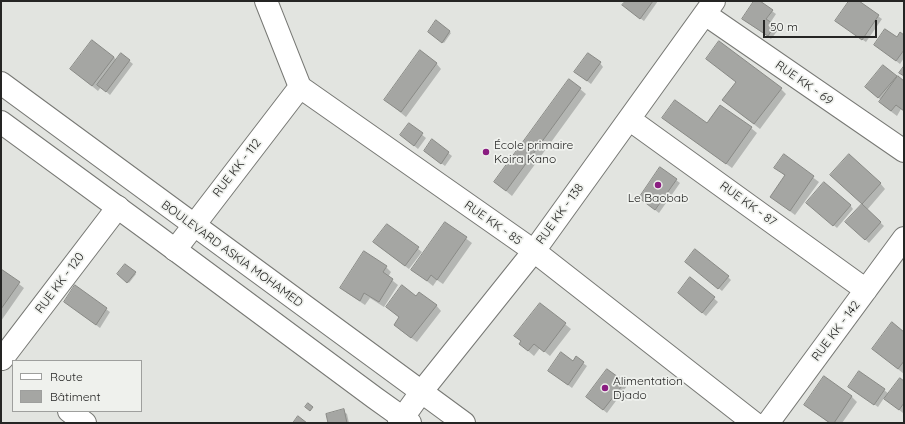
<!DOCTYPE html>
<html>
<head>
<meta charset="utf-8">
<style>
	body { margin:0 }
	#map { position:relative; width:905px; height:424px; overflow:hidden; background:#e2e4e0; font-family:Quicksand,sans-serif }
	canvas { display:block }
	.frame { position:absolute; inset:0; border:2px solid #252524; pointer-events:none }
	.legend { position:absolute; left:12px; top:360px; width:130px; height:52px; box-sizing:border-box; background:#eff1ed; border:1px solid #9e9f9d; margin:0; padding:5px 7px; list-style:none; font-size:12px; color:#252524 }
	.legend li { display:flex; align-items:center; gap:8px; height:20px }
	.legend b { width:20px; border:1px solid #9e9f9d }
	.scale { position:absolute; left:763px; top:20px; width:114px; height:18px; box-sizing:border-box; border:2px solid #252524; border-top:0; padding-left:5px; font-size:12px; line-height:14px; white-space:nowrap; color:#252524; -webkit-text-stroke:3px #eff1ed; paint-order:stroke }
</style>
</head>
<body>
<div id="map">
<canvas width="905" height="424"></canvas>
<div class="frame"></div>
<ul class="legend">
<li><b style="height:5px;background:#fff"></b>Route</li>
<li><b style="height:11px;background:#a5a6a3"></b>Bâtiment</li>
</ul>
<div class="scale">50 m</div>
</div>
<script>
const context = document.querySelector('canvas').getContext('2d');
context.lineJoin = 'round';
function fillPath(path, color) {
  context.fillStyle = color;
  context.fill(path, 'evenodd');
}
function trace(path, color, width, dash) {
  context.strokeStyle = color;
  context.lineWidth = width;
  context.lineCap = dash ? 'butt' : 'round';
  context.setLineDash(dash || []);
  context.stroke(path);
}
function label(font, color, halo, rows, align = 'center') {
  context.font = font + ' Quicksand,sans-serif';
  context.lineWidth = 3.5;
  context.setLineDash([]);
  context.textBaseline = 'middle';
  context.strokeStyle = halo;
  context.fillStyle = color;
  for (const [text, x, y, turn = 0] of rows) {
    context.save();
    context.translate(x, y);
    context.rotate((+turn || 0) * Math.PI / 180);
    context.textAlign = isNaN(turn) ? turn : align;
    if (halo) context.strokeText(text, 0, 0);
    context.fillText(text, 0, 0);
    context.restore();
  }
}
fillPath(new Path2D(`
	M627 1H658L644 21 627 9Z
	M755 1H758L776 14 770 23 778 30 771 39 747 22Z
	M850 1H857L882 19 866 42 840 24Z
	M436 22 451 33 444 43 430 33Z
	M904 37V58L900 64 875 45Z
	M122 55 133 64 110 95 101 87 98 91 71 69 114 57 117 61Z
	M707 59 781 89 786 94 760 129 723 100 736 82Z
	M436 63 441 69 406 117 385 100Z
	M600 63 603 67 591 84 579 75Z
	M883 66 897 78 904 82V111L901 109 897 116 885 107 880 102 881 100 869 90Z
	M580 89 586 94 512 196 495 182Z
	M663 118 708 125 751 128 757 133 732 168 669 123Z
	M409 124 426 138 418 149 401 135Z
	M433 141 452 156 445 166 429 154Z
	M784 156 819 182 795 215 771 197 785 176 776 168Z
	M676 180 680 183 659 213 640 198Z
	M837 180 880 183 885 189 867 210 884 226 869 243 847 222 863 204Z
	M850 205 853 209 837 228 811 206Z
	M445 223 472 243 443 284 437 280 433 286 413 270Z
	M388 225 422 252 409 269 378 246Z
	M125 265 136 274 129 283 118 274Z
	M690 265 728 277 731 280 722 291Z
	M386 267 391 272 388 277 398 285 384 307 370 298 365 305 347 293 342 288Z
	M1 270 24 288 1 321Z
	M691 278 718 302 706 316 682 296Z
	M75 287 110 312 100 328 65 302Z
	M416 297 436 305 441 311 417 342 400 330V318L387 307Z
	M540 304 571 329 550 356 540 348 534 356 520 344 522 342 516 336Z
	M904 333V374L873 349Z
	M583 363 587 366 572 388 549 371Z
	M824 378 852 397 857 402 842 423H829L805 405Z
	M904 382 903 413 884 398 878 407 853 390H884L889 394Z
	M624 383 627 386 607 413 591 400Z
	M343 411 347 414 349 423H329Z`), '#0003');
const building = new Path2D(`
	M626 1H653L640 19 622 5Z
	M754 1H760L773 10 766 19 775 25 768 36 742 19Z
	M849 1H859L879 15 862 40 835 21Z
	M436 20 450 31 442 43 428 32Z
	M885 29 897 37 900 32 904 35V50L896 61 874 45Z
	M92 40 114 57 92 86 70 69Z
	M719 41 782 88 754 124 722 100 736 82 706 59Z
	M420 50 437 63 401 112 384 100Z
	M121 53 130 60 106 92 97 85Z
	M588 53 601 62 587 81 574 72Z
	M883 65 897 76 878 98 865 87Z
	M904 66V76L899 73Z
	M898 76 904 81V111L896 105 891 111 879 102Z
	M569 79 581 88 506 191 494 182Z
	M675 100 707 123 720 105 752 127 726 164 662 118Z
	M409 123 423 133 414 146 400 135Z
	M432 139 449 152 441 164 424 151Z
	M784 154 814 176 790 211 770 197 785 175 774 168Z
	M849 154 881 183 862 204 830 175Z
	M660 167 677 179 655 210 639 198Z
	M824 182 851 205 833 226 806 203Z
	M862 204 881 222 865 240 845 222Z
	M445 222 467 237 437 280 431 275 427 281 411 270Z
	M387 224 419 247 405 266 373 242Z
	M695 249 729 276 718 289 685 262Z
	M364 251 387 266 383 272 393 279 379 302 364 293 360 301 340 288Z
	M125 264 136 272 127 283 117 274Z
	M1 269 20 282 1 309Z
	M690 277 715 297 702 313 678 293Z
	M75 285 107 308 96 325 64 302Z
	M402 285 416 296 419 292 437 305 411 338 394 325 399 317 386 307Z
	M540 303 566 323 544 352 534 344 528 351 519 344 521 341 514 336Z
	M892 322 904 332V361L898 369 872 349Z
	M561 352 573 361 576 356 584 362 568 385 548 371Z
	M607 369 625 382 603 410 586 397Z
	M859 371 885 389 874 405 848 387Z
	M824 376 852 396 834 423H830L804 405Z
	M900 378 904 381V403L899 410 884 399Z
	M308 403 313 407 310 411 305 407Z
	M344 409 347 423H328L326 414Z
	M298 416 307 423H293Z`);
fillPath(building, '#a5a6a3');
trace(building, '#898a86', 1);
const minor = new Path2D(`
	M266 1 300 87 534 251 754 423
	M705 14 904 151
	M629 119 866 290
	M175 250 300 87
	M2 359 118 207
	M69 411 85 423
	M399 423 422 391 534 251 714 1
	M768 423 904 238`);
const major = new Path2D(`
	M1 83 464 423
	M1 122 158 237 375 398 410 423`);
trace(minor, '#777874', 24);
trace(major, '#777874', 24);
trace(minor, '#fff', 22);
trace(major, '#fff', 22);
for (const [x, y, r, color] of [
	[486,152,4,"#8a1d81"],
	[658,185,4,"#8a1d81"],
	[605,388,4,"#8a1d81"]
]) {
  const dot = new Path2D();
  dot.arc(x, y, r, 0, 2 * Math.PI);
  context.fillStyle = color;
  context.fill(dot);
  trace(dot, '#eff1ed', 1.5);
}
label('12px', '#252524', '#eff1ed', [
	["RUE KK - 69",804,83,35],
	["RUE KK - 112",237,168,-52],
	["RUE KK - 87",748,204,36],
	["RUE KK - 138",560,214,-54],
	["RUE KK - 85",493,223,35],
	["BOULEVARD ASKIA MOHAMED",232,254,36],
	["RUE KK - 120",60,283,-53],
	["RUE KK - 142",836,331,-53]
]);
label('12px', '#252524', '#eff1ed', [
	["École primaire",494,145],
	["Koira Kano",494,159],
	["Le Baobab",658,198,"center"],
	["Alimentation",613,381],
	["Djado",613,395]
], 'left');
</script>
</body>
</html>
